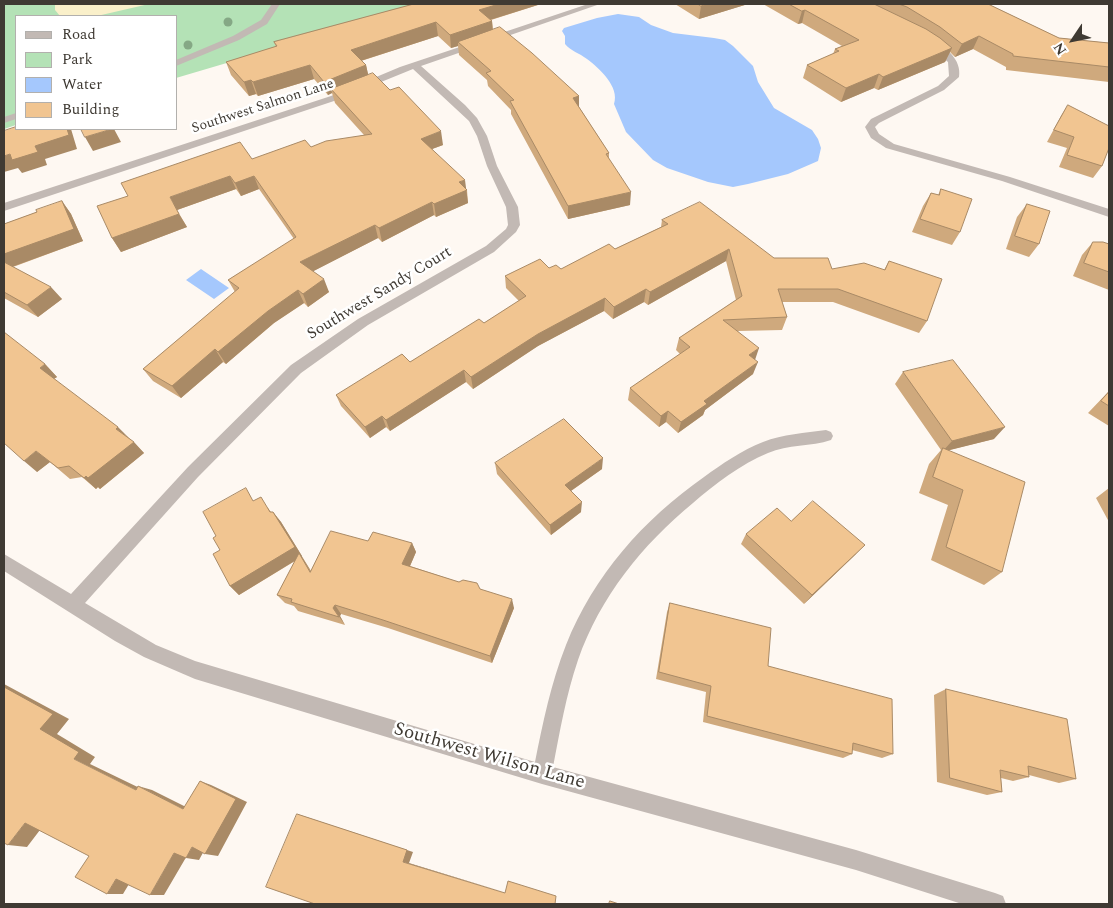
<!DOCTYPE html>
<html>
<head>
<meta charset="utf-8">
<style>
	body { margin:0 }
	#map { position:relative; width:1113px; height:908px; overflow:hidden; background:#fef8f2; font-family:Spectral,serif }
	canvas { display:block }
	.frame { position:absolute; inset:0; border:5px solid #3f3a33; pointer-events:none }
	.legend { position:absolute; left:15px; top:15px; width:162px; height:115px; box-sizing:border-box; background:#fff; border:1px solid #b2b0ad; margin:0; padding:6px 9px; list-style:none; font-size:15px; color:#3f3a33 }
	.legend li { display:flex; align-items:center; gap:10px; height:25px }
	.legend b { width:25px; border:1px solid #b2b0ad }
	.north { position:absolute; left:1048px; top:15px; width:50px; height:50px; -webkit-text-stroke:4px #fff; paint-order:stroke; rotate:236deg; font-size:14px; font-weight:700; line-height:20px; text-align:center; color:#3f3a33 }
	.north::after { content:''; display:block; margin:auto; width:18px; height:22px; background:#3f3a33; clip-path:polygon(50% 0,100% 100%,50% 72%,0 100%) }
</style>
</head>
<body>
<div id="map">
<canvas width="1113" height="908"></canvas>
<div class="frame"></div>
<ul class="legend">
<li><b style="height:6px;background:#c2b9b4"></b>Road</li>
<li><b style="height:14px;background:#b4e2b6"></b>Park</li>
<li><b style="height:14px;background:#a5c8fd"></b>Water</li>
<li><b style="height:14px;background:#f1c591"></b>Building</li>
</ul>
<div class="north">N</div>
</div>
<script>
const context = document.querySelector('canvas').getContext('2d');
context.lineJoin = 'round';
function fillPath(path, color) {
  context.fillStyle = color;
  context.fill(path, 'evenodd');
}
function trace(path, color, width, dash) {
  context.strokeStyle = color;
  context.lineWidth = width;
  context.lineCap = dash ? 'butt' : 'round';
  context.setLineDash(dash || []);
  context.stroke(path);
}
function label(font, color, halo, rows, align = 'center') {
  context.font = font + ' Spectral,serif';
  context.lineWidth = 5;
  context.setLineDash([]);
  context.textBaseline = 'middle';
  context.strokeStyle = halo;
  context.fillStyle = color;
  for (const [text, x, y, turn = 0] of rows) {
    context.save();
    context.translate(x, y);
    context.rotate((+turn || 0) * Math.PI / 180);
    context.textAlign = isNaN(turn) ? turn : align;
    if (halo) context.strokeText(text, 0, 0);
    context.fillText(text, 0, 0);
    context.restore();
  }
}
fillPath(new Path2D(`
	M4 4H426L176 78V16H16V125L4 129Z`), '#b4e2b6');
fillPath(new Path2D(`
	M55 4H149L97 16H60L55 10Z`), '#faf0ca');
fillPath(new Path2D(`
	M618 14 639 17 651 25 673 33 714 38 725 40 733 46 753 66 758 82 774 108 812 130 818 139 821 148 818 161 788 174 748 184 733 187 708 182 667 168 653 160 626 132 614 104C620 87 599 68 587 59 579 53 571 51 565 44V36L562 31 564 28 597 18Z
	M201 269 229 288 214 299 186 280Z`), '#a5c8fd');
fillPath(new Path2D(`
	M272 4H280L267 24 239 40 176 66V60L233 36 261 20Z
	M588 4H600L421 66 465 105 477 118 487 136 497 166 518 207 520 225 516 232 494 252 368 325 301 373 198 477 85 603 156 645 195 661 535 762C543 722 551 683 566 645 594 575 643 520 704 477 722 464 742 450 763 442 783 434 805 433 826 430L831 432 833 436 831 440C811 447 788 444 768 453 741 464 715 484 693 503 642 545 600 597 578 660 566 695 560 731 553 767L856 850 995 893 1003 896 1006 904H962L856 870 542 784 195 679 144 657 115 641 4 571V554L71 594 188 467 291 365 358 319 486 246 506 229 508 225 506 207 487 166 477 136 469 121 413 69 337 100 4 211V203L331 96 400 67Z
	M931 41C946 46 962 60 959 77L944 90 879 123 875 127 879 134 894 144 1010 177 1109 209V217L1002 181 886 148 871 138 865 127 871 119 938 86 949 76 948 62 928 46V42Z
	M16 113V119L4 123V117Z`), '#c2b9b4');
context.fillStyle = '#85a885';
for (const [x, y] of [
	[228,22],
	[188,45]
]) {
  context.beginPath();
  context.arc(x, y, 4.5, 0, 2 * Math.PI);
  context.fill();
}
fillPath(new Path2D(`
	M414 4H541L491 20 492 21 493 30 579 96V107L609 153V159L630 205 568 219 511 114V110L488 86 487 80 459 55 458 46 451 48 438 36 361 61 366 65 368 75 443 145 432 149 467 190 468 203 436 217 434 215 382 242 378 238 313 271 329 292 308 307 304 303 274 323 226 364 223 362 181 398 153 381 143 369 235 292 228 280 294 239 259 189 241 196 236 189 177 210 187 227 121 252 112 238 252 159 311 147 364 135 335 103 332 93 328 95 314 79 258 96 256 94 249 96 231 75 226 62 276 47 274 42Z
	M675 4H748L699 19Z
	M763 4H988L1059 38 1109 43V82L1006 70V67L973 49 955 57 950 52 945 62 878 90 874 88 841 102 803 78 807 65 833 54 835 49 842 46 802 23 798 24Z
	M1068 105 1102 166 1093 178 1059 167 1067 148 1047 142 1061 116Z
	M941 189 960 232 952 245 912 232 923 206 931 193 938 195Z
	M62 201 71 214 83 241 13 267 62 299 38 317 4 298V224L37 212Z
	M1027 204 1039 244 1029 257 1006 249 1017 217Z
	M662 220 774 258 832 269 884 270 889 261 927 321 919 333 833 302H782L787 317 782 330 738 331 755 360 753 374 705 410 703 415 678 433 666 422 659 427 628 400 630 388 680 354 676 350 679 338 736 300 726 261 648 305 644 302 613 319 604 311 538 346 473 389 466 382 390 431 386 427 370 438 341 406 336 395 410 362 484 323 519 301 506 288 505 276 549 268 561 269 615 249 661 227Z
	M1093 242 1109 244V290L1073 276 1082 255Z
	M45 364 57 377 54 379 129 438 144 453 100 489 98 487 96 489 82 477 70 479 50 462 37 472Z
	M903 372 994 439 949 450 1002 572 984 585 931 560 948 505 919 493 929 464 941 450 895 384Z
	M1109 391V426L1088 413Z
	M495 463 602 469 571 491 581 512 551 535 497 474Z
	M1109 488V522L1096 498Z
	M255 501 268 508 271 512H273L281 522 311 571 368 541 412 543 416 552 410 566 480 589 514 608 492 663 388 628 341 614 340 616 345 625 298 611 294 606 285 603 277 595 295 561 239 595 230 586 216 536Z
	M791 521 856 554 804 604 741 544 746 534Z
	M670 603 768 666 893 754 882 758 852 750V754L843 758 703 722 706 692 656 679 667 612Z
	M946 689 1076 779 1059 783 1029 775V777L1013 781 1001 778 1002 792 987 795 937 782 934 695Z`), '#cfa97d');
fillPath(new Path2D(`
	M499 4H541L480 23 479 10Z
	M708 4H748L699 19 701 6Z
	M805 10 802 23 798 24 802 11Z
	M492 21 493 34 458 42V46L451 48 450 35Z
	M436 22 438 36 354 63 351 50Z
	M979 36 973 49 955 57 962 44Z
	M952 48 945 62 878 90 883 77Z
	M310 65 314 79 258 96 253 82Z
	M366 65 369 78 331 89 332 93 328 95 324 82Z
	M879 74 874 88 841 102 846 88Z
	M251 80 256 94 249 96 244 82Z
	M579 96V110L573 98Z
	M67 129H71L77 149 45 159 47 165 22 173 18 168 4 172V156L35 146Z
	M112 129H114L121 142 93 151 85 137Z
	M441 131 443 145 424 152 421 139Z
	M230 176 236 189 177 210 170 197Z
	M254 176 259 189 241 196 235 183Z
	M465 180 468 203 436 217 434 204 459 182Z
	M631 192 630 205 568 219V206Z
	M62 201 71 214 83 241 6 269 4 267V254Z
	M432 202 434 215 382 242 379 228Z
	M179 214 187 227 121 252 112 238Z
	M375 225 378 238 306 275 300 262Z
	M729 249 726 261 648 305 650 292Z
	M324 279 329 292 308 307 303 294Z
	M51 287 62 299 38 317 27 305Z
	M646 289 644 302 613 319 614 307Z
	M298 290 304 303 274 323 226 364 218 352 268 311Z
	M605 298 604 311 538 346 473 389 471 377 538 334Z
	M759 348 755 360 749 355Z
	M215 349 223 362 181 398 172 386Z
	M758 362 753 374 705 410 703 415 678 433 681 422 704 401Z
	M45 364 57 377 52 380 40 368Z
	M464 370 466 382 390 431 386 420Z
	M668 411 666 422 659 427 661 416Z
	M382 416 386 427 370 438 365 427Z
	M118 427 129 438 116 429Z
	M1005 427 994 439 942 452 952 441Z
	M134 442 144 453 100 489 98 487 96 489 84 478Z
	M36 451 50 462 37 472 24 461Z
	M603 458 602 469 565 495V485Z
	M582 502 581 512 551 535 550 525Z
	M273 512 281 522 302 556V557L317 581 301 557 239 595 230 586Z
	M412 543 416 552 407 573 402 564Z
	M865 545 856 554 804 604 812 595Z
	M512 599 514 608 492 663 490 656Z
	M335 605 341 614 340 616 345 625 333 608Z
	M4 684 69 719 57 734 95 757 90 764 150 793 136 790 74 759 40 729 4 687Z
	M200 781 211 785 247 802 218 856 205 854Z
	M138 786 152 790 196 812 183 809Z
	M297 814 413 852 409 863 507 893 403 862Z
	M25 823 43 826 27 847 8 845Z
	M192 847 205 849 199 860 186 858Z
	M174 853 188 854 164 895H150Z
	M116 879H132L123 894H107Z`), '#a98a66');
const building = new Path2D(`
	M414 4H499L479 10 492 21 450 35 436 22 351 50 366 65 324 82 310 65 253 82 251 80 244 82 226 62 277 46 274 42Z
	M698 4H708L701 6Z
	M789 4H874L926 29 940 38 952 48 883 77 879 74 846 88 807 65 839 51 835 49 859 40 805 10 802 11Z
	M899 4H988L1059 38 1109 43V67L1013 56V54L979 36 962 44 940 27 907 7Z
	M500 27 532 53 579 96 573 98 609 153 606 154 631 192 568 206 510 101 514 100 486 73 491 71 458 42Z
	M373 73 390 90 399 87 441 131 421 139 465 180 459 182 467 190 434 204 432 202 379 228 375 225 300 262 324 279 303 294 298 290 268 311 218 352 215 349 172 386 143 369 239 288 228 280 296 237 254 176 235 183 230 176 170 197 179 214 112 238 97 206 128 196 121 183 240 142 252 159 305 140 311 147 326 141 372 134 331 89Z
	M1068 105 1109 126V148L1102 166 1067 155 1074 137 1054 130Z
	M16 127V129H67L69 135 35 146 38 152 12 160 10 154 4 156V131Z
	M81 129H112L85 137Z
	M941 189 972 199 960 232 920 219 931 193 939 195Z
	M62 201 74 229 4 254V224L37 212 36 210Z
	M700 202 774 258H828L832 269 864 263 885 270 889 261 942 279 927 321 838 289H778L787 317 723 320 759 348 749 355 758 362 704 401 707 404 681 422 668 411 661 416 630 388 690 347 679 338 742 296 729 249 650 292 646 289 614 307 605 298 538 334 471 377 464 370 386 420 382 416 365 427 336 395 402 354 410 362 479 319 484 323 526 296 505 276 540 259 549 268 556 265 561 269 609 244 615 249 668 224 662 220Z
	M1027 204 1050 211 1039 244 1015 236Z
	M1093 242H1103L1109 244V272L1084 263Z
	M4 262 51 287 27 305 4 292Z
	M4 332 45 364 40 368 118 427 116 429 134 442 88 478 86 476 84 478 69 466 58 468 36 451 24 461 4 443Z
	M953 360 1005 427 952 441 903 372Z
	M1109 392V406L1101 401Z
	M564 419 603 458 565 485 582 502 550 525 495 463Z
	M943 448 1025 482 1002 572 946 547 963 490 933 477Z
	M246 488 253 501 261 497 270 512H273L295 547 230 586 213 554 220 550 213 538 216 536 203 512Z
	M813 501 865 545 812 595 746 534 777 508 791 521Z
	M331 531 368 541 373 532 412 543 402 564 459 582 463 580 477 583 480 589 512 599 490 656 383 620 335 605 333 608 339 617 291 602 292 599 277 595 299 553 310 572Z
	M670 603 771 628 768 666 892 699 893 754 853 743 852 754 707 716 711 686 659 672Z
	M4 687 53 714 40 729 79 752 74 759 136 790 138 786 183 809 200 781 236 799 205 854 192 847 186 858 174 853 150 895 116 879 107 894 75 877 89 856 25 823 8 845 4 843Z
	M946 689 1067 719 1076 779 1028 766 1029 777 1000 770 1002 792 950 778Z
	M297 814 407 850 403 862 505 893 508 881 556 896 555 904H315L266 887Z
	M610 901 619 904H609Z`);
fillPath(building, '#f1c591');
trace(building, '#a98a66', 1);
label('14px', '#3f3a33', '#fff', [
	["Southwest Salmon Lane",263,107,-18]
]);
label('16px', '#3f3a33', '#fff', [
	["Southwest Sandy Court",380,294,-31]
]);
label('19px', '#3f3a33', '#fff', [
	["Southwest Wilson Lane",489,757,16]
]);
</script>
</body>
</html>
